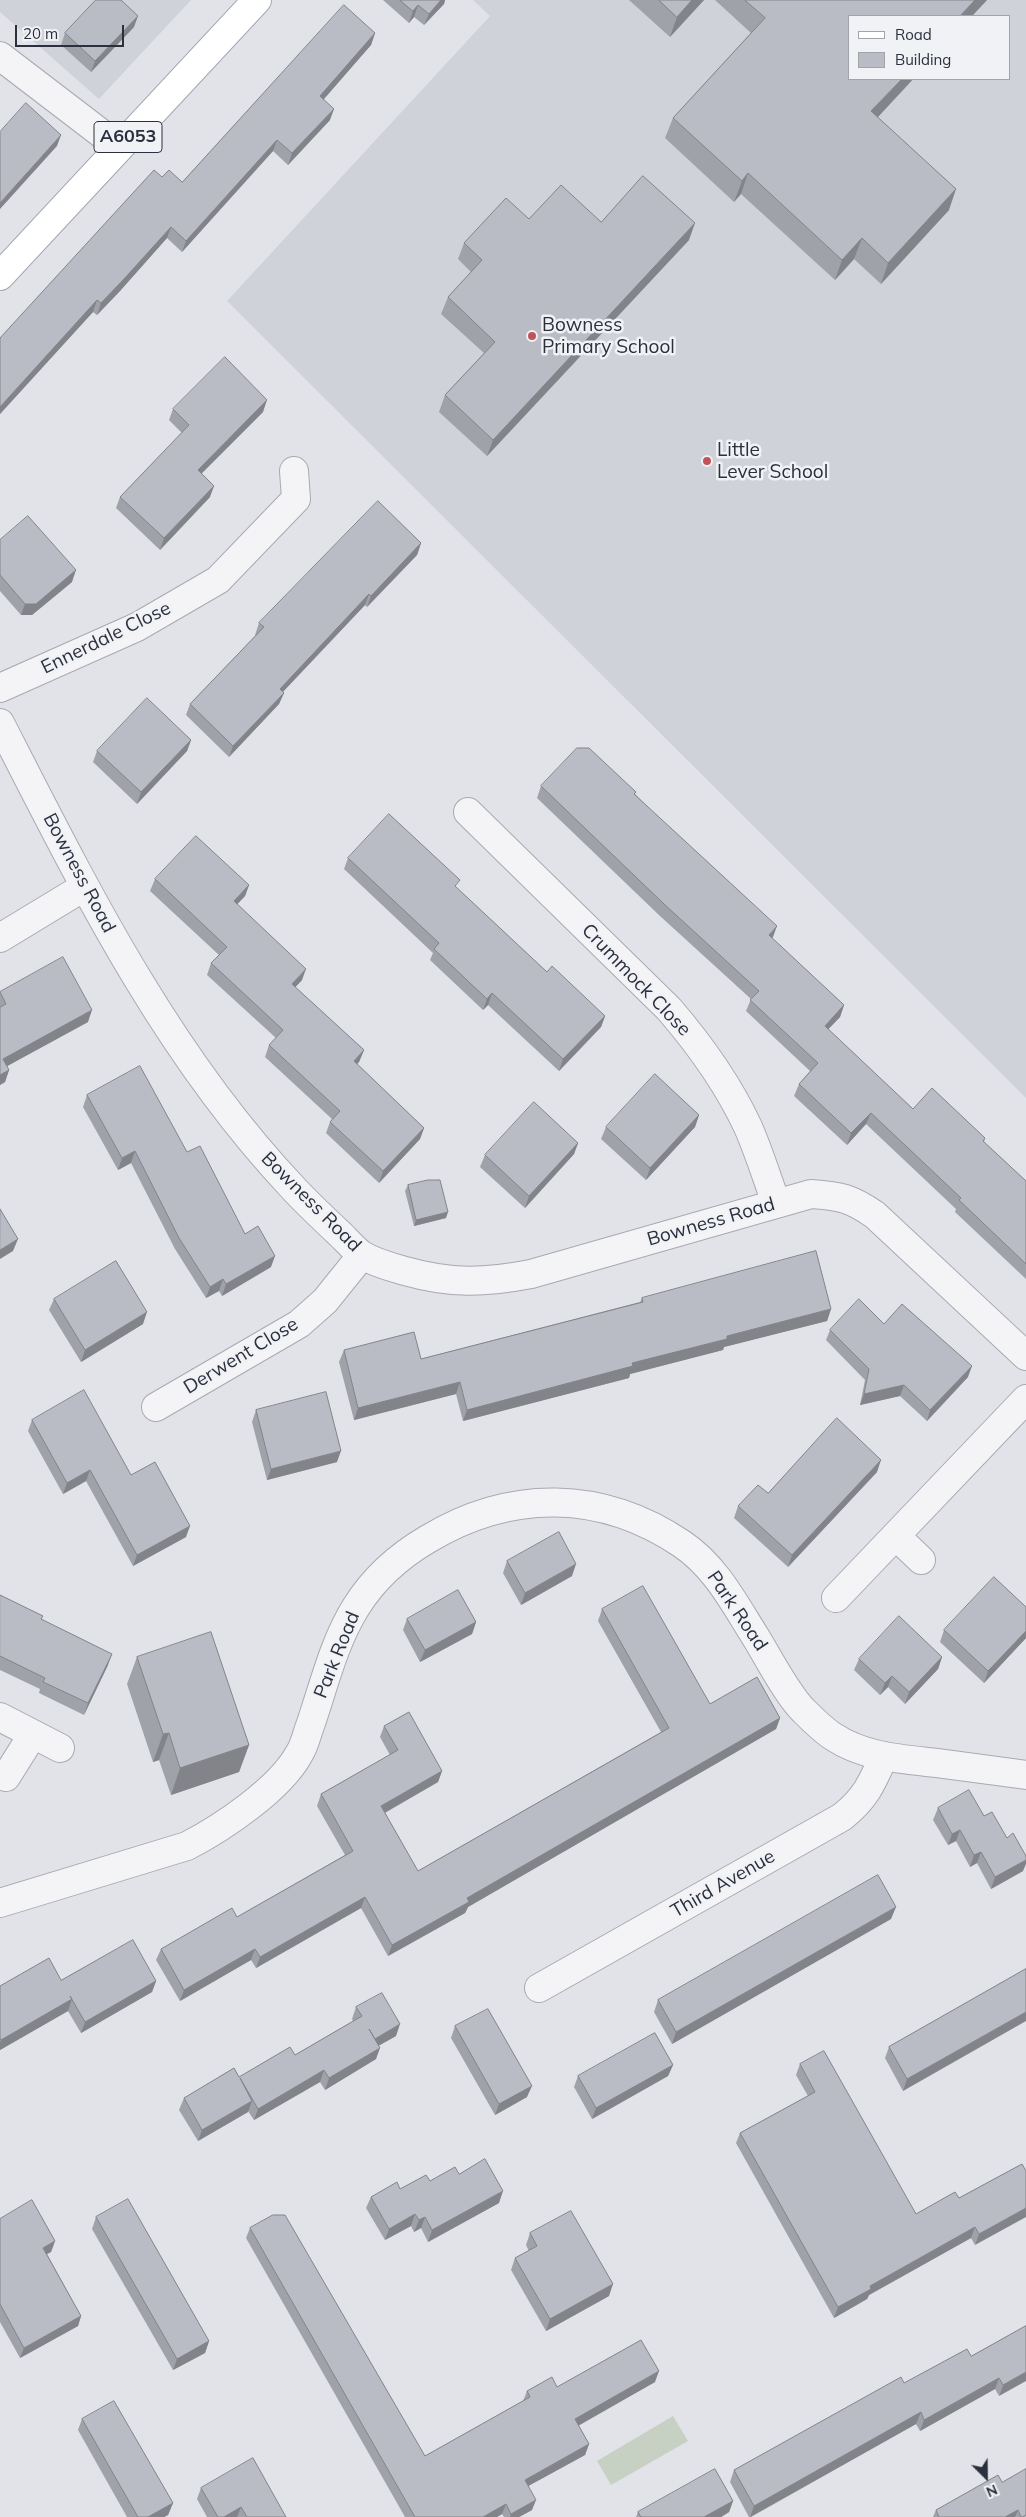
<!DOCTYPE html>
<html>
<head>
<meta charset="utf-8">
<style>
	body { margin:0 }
	#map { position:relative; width:1026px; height:2517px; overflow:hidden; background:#e1e3e8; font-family:Mulish,sans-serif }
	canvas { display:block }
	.legend { position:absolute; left:848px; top:15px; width:162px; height:65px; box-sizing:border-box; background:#f1f2f6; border:1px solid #a2a4ac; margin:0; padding:6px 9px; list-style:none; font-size:15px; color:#2b303e }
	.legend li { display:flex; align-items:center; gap:10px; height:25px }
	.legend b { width:25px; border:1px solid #a2a4ac }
	.north { position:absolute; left:961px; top:2452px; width:50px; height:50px; -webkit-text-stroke:4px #f1f2f6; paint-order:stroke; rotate:157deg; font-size:14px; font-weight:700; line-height:20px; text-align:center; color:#2b303e }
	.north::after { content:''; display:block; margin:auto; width:18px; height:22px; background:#2b303e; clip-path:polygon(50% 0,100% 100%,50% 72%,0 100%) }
	.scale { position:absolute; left:15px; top:25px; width:109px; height:22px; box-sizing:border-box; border:2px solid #2b303e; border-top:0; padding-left:6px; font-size:15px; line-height:18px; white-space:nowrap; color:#2b303e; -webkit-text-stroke:4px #f1f2f6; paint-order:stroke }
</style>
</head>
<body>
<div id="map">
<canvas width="1026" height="2517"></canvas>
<ul class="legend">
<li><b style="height:6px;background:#fff"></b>Road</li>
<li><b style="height:14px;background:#b9bcc5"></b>Building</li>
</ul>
<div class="north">N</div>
<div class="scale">20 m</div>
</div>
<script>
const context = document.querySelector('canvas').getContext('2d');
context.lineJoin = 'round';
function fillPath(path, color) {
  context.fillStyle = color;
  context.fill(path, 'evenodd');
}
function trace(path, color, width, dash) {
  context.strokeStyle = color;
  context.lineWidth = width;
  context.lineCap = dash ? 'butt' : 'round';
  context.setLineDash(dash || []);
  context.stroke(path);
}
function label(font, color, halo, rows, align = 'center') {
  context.font = font + ' Mulish,sans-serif';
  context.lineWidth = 5;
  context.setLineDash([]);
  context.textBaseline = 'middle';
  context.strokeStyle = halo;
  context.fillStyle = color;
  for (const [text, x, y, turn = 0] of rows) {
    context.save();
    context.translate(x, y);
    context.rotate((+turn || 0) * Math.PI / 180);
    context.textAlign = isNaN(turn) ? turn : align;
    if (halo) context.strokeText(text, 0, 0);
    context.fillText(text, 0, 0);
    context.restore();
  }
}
fillPath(new Path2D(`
	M0 0H191L99 99 0 12Z
	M473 0H1026V1098L227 301 490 16ZM850 16H1010V79H850Z`), '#d0d2da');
fillPath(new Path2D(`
	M673 2416 688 2441 611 2485 597 2461Z`), '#c6d1c3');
const minor = new Path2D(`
	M0 56 119 147
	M0 688 137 627 218 580 296 499 294 471
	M0 723C84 887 166 1054 294 1189 309 1205 325 1220 341 1235 348 1242 355 1250 362 1255 375 1263 391 1267 405 1271 451 1284 484 1283 531 1274L811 1194C840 1196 851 1198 875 1215L1026 1356
	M468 812 669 1009C700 1045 728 1084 748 1127 759 1152 767 1178 776 1203
	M0 938 84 887
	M156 1407 299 1324 325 1301 362 1255
	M896 1536 921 1560
	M836 1598 1026 1399
	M0 1717 60 1748
	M6 1777 33 1734
	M0 1903 187 1846C222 1828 280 1789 299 1754 305 1745 307 1733 311 1723 324 1685 334 1642 356 1607 374 1578 399 1556 428 1539 511 1489 602 1490 682 1544 716 1567 734 1603 755 1636 768 1657 788 1696 804 1711 813 1720 824 1731 834 1737 864 1757 902 1759 937 1763 966 1767 996 1771 1026 1775
	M539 1988 842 1817C866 1798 872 1783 884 1756`);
const primary = new Path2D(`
	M0 276 257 0`);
trace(minor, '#a7aab2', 30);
trace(primary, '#a2a7b3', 30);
trace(minor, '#f4f4f7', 28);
trace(primary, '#fff', 28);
fillPath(new Path2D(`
	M383 0H445L444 4 424 25 414 17 409 23Z
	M629 0H704L670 37Z
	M715 0H987L878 117 949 210 881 284 854 259 835 280 741 194 734 202 665 138 673 118 751 33Z
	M134 27 91 72 61 45 65 33Z
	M375 33 371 45 324 99 330 120 288 165 273 151 182 252 167 238 120 291 97 315 93 312 0 414V338L162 177 182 182Z
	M529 219 601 222 689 240 487 456 439 412 445 395 484 353 441 314 448 297 471 272 458 259 464 243Z
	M173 409 263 412 201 474 210 497 160 550 116 508 120 497 182 433 169 420Z
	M0 540 72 582 32 615H21L0 591Z
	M421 543 417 555 367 607 365 605 283 692 284 693 279 704 229 757 186 715 190 704 256 635H255L259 623Z
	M191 740 187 751 137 804 93 762 97 751Z
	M541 786 636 792 635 794 773 937 772 938 844 1005 840 1017 828 1029 913 1109 985 1138 984 1142 1026 1181V1279L955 1212 956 1209 866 1124 847 1145 794 1096 799 1084 810 1071 746 1011 751 999 660 916 537 798Z
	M348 858 457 888 547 972 605 1016 601 1027 559 1071 488 1005 483 1010 430 960 433 953 344 869Z
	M155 879 249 885 245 896 237 904 302 980 295 987 364 1050 359 1062 357 1064 424 1128 420 1139 379 1183 326 1133 330 1122 332 1119 265 1057 269 1045 276 1038 207 975 211 963 219 955 150 891Z
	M0 992 88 1022 7 1066 9 1070 5 1082 0 1085Z
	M87 1095 187 1152 245 1234 271 1267 222 1296 219 1291 206 1298 175 1249 131 1163 118 1170 83 1107Z
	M699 1115 695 1127 646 1180 601 1139 606 1127Z
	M578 1143 574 1154 525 1208 480 1167 485 1155Z
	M408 1185 446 1218 414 1226 405 1191Z
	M642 1298 831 1309 827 1321 724 1347 723 1350 630 1374 629 1378 463 1421 456 1394 354 1420 339 1362 344 1350 421 1359 640 1302Z
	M54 1299 143 1324 81 1362 49 1310Z
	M884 1324 968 1377 927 1421 900 1396 860 1405 865 1380 826 1340 830 1330Z
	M256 1410 337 1462 267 1480 252 1422Z
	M32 1420 186 1537 133 1566 86 1481 63 1494 28 1431Z
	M877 1472 788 1567 734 1518 738 1506 768 1493Z
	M507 1561 572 1576 521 1605 503 1573Z
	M0 1595 41 1619 108 1665 84 1715 39 1693 40 1689 0 1670Z
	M1026 1607V1638L984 1683 940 1642 944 1630Z
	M602 1609 710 1704 780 1718 776 1729 468 1907 465 1913 388 1956 361 1908 256 1968 251 1960 180 2001 156 1960 161 1949 237 1917 345 1855 317 1806 321 1794 390 1755 380 1737 384 1726 442 1771 438 1782 385 1813 418 1871 661 1732 598 1621Z
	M407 1619 476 1622 472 1634 420 1662 403 1630Z
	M137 1657 249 1745 239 1772 171 1795 159 1760 153 1762 127 1684Z
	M942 1657 938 1669 905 1704 888 1687 880 1695 854 1670 859 1659Z
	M938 1808 984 1816 1023 1871 991 1889 977 1863 970 1867 956 1841 948 1845 933 1820Z
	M891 1919 672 2044 654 2012 658 2000Z
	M1026 1969 903 2091 885 2058 889 2047Z
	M61 1980 156 1981 152 1992 81 2033 68 2011 0 2050V1986Z
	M356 2007 396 2036 378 2046 376 2059 325 2090 320 2082 254 2120 248 2111V2112L198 2141 179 2110 184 2098 239 2077 295 2055 353 2021 352 2019Z
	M455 2026 527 2097 495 2115 451 2038Z
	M800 2064 916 2214 959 2198 1022 2164 975 2245 971 2238 869 2295 867 2299 834 2318 736 2143 740 2133 808 2096 796 2075Z
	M673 2065 668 2076 592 2119 574 2087 578 2076Z
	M459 2174 499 2203 428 2242 421 2228 414 2232 411 2226 385 2240 366 2208 371 2197Z
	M96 2217 209 2341 205 2353 173 2370 92 2229Z
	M0 2219 55 2241 51 2252 47 2254 81 2316 78 2326 20 2358 0 2322Z
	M250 2228 425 2456 523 2401 527 2391 557 2387 655 2382 578 2425 589 2444 585 2455 528 2486 532 2510 519 2517H504L502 2514 497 2517H405L246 2238Z
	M530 2233 609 2296 546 2331 511 2270 515 2258 529 2251 526 2245Z
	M1026 2326 999 2396 995 2389 920 2431 916 2424 751 2517H749L730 2482 734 2470 904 2383 971 2356Z
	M82 2419 173 2503 168 2515 164 2517H127L78 2430Z
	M1002 2482 1026 2517H933L936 2510Z
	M201 2488 286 2517H207L197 2499Z
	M733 2501 729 2512 721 2517H636L638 2512Z`), '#9fa2a9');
fillPath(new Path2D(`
	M441 0H445L444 4 424 25 429 14Z
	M692 0H704L670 37 677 17Z
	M975 0H987L972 16H960Z
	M418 5 414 17 409 23 413 11Z
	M138 16 134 27 91 72 95 61Z
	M375 33 371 45 316 108 320 96Z
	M902 79H913L864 132 871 111Z
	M334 109 330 120 288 165 292 153Z
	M61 135 57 146 0 209V203Z
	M277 140 273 151 182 252 186 241Z
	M748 173 741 194 734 202 742 181Z
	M956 189 949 210 881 284 888 263Z
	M695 223 689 240 487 456 493 440Z
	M171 227 167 238 120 291 97 315 101 303Z
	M862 238 854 259 835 280 842 260Z
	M97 300 93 312 0 414V407Z
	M267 400 263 412 193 482 198 470Z
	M214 486 210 497 160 550 164 538Z
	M421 543 417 555 367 607 371 596Z
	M76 570 72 582 32 615H21L25 604Z
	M369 594 365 605 275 700 280 689Z
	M284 693 279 704 229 757 233 746Z
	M191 740 187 751 137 804 141 792Z
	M249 885 245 896 229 913 234 901Z
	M777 926 773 937 765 947 769 935Z
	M306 969 302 980 288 995 292 984Z
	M492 993 488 1005 483 1010 487 999Z
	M844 1005 840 1017 821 1037 825 1026Z
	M92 1010 88 1022 0 1070 3 1059Z
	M605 1016 601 1027 559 1071 563 1059Z
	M364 1050 359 1062 349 1073 354 1061Z
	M9 1070 5 1082 0 1085V1075Z
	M871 1113 866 1124 847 1145 851 1133Z
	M699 1115 695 1127 646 1180 650 1168Z
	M424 1128 420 1139 379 1183 383 1171Z
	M578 1143 574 1154 525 1208 529 1196Z
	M135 1151 131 1163 118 1170 122 1158Z
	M448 1212 446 1218 414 1226 416 1220Z
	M18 1239 13 1251 0 1259V1250Z
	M275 1256 271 1267 222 1296 226 1284Z
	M223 1279 219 1291 206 1298 210 1287Z
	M831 1309 827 1321 724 1347 723 1350 630 1374 629 1378 463 1421 467 1410 727 1336Z
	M147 1312 143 1324 81 1362 85 1350Z
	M972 1366 968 1377 927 1421 930 1410Z
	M460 1382 456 1394 354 1420 358 1408Z
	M904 1385 900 1396 860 1405 864 1394Z
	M341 1451 337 1462 267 1480 271 1469Z
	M881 1460 877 1472 788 1567 792 1555Z
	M90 1470 86 1481 63 1494 67 1483Z
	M190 1526 186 1537 133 1566 137 1555Z
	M576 1564 572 1576 521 1605 525 1593Z
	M476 1622 472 1634 420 1662 425 1650Z
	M1026 1631V1638L984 1683 988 1671Z
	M112 1654 108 1665 84 1715 88 1703Z
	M942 1657 938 1669 905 1704 909 1692Z
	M892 1676 888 1687 880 1695 885 1683Z
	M780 1718 776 1729 468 1907 465 1913 388 1956 392 1945 467 1898Z
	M169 1733 159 1760 153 1762 163 1734Z
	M249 1745 239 1772 171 1795 180 1768Z
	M442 1771 438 1782 377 1817 381 1806Z
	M960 1830 956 1841 948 1845 952 1834Z
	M981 1852 977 1863 970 1867 974 1855Z
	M1026 1860V1864L1023 1871 991 1889 995 1877Z
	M365 1897 361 1908 256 1968 260 1957Z
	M896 1907 891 1919 672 2044 676 2032Z
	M255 1949 251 1960 180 2001 184 1990Z
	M156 1981 152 1992 81 2033 85 2022Z
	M72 1999 68 2011 0 2050V2043L1 2040Z
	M1026 2012V2021L903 2091 907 2079Z
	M400 2024 396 2036 371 2050 375 2039Z
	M380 2048 376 2059 325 2090 329 2078Z
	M673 2065 668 2076 592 2119 596 2108Z
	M324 2070 320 2082 254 2120 258 2109Z
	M532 2086 527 2097 495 2115 499 2104Z
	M252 2101 248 2112 198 2141 202 2130Z
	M503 2191 499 2203 428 2242 432 2230Z
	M1026 2208V2217L975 2245 979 2234Z
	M415 2214 411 2226 385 2240 389 2229Z
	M425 2217 421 2228 414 2232 419 2220Z
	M975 2227 971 2238 869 2295 867 2299 834 2318 838 2307 870 2286Z
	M55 2241 51 2252 39 2258 43 2248Z
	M613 2284 609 2296 546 2331 550 2319Z
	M81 2316 78 2326 20 2358 24 2348Z
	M209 2341 205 2353 173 2370 177 2359Z
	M659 2371 655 2382 571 2430 575 2419Z
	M1026 2372V2381L999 2396 1003 2385Z
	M999 2378 995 2389 920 2431 924 2420Z
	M921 2412 916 2424 750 2517 754 2506Z
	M589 2444 585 2455 521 2490 525 2480Z
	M536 2500 532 2510 519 2517H510L511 2514Z
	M733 2501 729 2512 721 2517H704Z
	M173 2503 168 2515 164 2517H148Z
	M506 2504 502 2514 497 2517H483Z
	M241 2507 237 2517H224Z
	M1018 2510 1015 2517H1005Z`), '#82848a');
const building = new Path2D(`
	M96 0H121L138 16 95 61 65 33Z
	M400 0H441L429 14 418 5 413 11Z
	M659 0H692L677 17Z
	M745 0H975L960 16H850V79H902L871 111 956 189 888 263 862 238 842 260 748 173 742 181 673 118 765 18Z
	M344 5 375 33 320 96 334 109 292 153 277 140 186 241 171 227 124 279 101 303 97 300 0 407V338L154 170 162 177 169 170 182 182Z
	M26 103 61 135 0 203V132Z
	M643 176 695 223 493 440 445 395 495 342 448 297 482 260 464 243 506 198 529 219 561 185 601 222Z
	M225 357 267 400 198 470 214 486 164 538 120 497 189 425 173 409Z
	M378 501 421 543 371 596 369 594 280 689 284 693 233 746 190 704 264 627 259 623Z
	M28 516 76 570 36 604H25L0 575V540Z
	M147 698 191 740 141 792 97 751Z
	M577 748H589L636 792 634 794 777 926 769 935 844 1005 825 1026 913 1109 932 1088 985 1138 983 1141 1026 1181V1264L959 1200 961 1198 871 1113 851 1133 799 1084 818 1063 750 1000 759 991 664 904 541 786Z
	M389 814 460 880 455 886 547 972 552 966 605 1016 563 1059 492 993 487 999 434 949 439 943 348 858Z
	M196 836 249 885 234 901 306 969 292 984 364 1050 354 1061 424 1128 383 1171 330 1122 340 1111 269 1045 283 1030 211 963 227 947 155 879Z
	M63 957 92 1010 3 1059 9 1070 0 1075V1007L6 1004 0 992Z
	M140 1066 187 1152 200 1146 245 1234 258 1226 275 1256 226 1284 223 1279 210 1287 179 1238 135 1151 122 1158 87 1095Z
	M655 1074 699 1115 650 1168 606 1127Z
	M534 1102 578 1143 529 1196 485 1155Z
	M428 1180H440L448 1212 416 1220 408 1185Z
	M0 1209 18 1239 0 1250Z
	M816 1251 831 1309 727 1336V1339L632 1363 633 1366 467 1410 460 1382 358 1408 344 1350 414 1332 421 1359 643 1302 642 1298Z
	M116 1261 147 1312 85 1350 54 1299Z
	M859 1299 884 1324 902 1304 972 1366 930 1410 904 1385 864 1394 869 1369 830 1330Z
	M84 1390 131 1475 155 1462 190 1526 137 1555 90 1470 67 1483 32 1420Z
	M326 1392 341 1451 271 1469 256 1410Z
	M837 1418 881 1460 792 1555 738 1506 758 1485 768 1493Z
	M559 1532 576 1564 525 1593 507 1561Z
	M994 1577 1026 1607V1631L988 1671 944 1630Z
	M643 1586 710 1704 757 1677 780 1718 467 1898 469 1902 392 1945 365 1897 260 1957 255 1949 184 1990 161 1949 232 1908 237 1917 353 1851 321 1794 398 1750 384 1726 409 1712 442 1771 381 1806 418 1871 669 1728 602 1609Z
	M458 1590 476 1622 425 1650 407 1619Z
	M0 1595 43 1616 41 1619 112 1654 88 1703 43 1682 45 1678 0 1656Z
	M899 1616 942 1657 909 1692 892 1676 885 1683 859 1659Z
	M211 1632 249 1745 180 1768 169 1733 163 1734 137 1657Z
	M969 1790 984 1816 992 1812 1007 1838 1013 1833 1026 1856V1860L995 1877 981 1852 974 1855 960 1830 952 1834 938 1808Z
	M878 1875 896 1907 676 2032 658 2000Z
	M133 1940 156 1981 85 2022 70 1996 72 1999 1 2040 0 2038V1986L49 1958 61 1980Z
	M1026 1969V2012L907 2079 889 2047Z
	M382 1993 400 2024 375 2039 369 2029 380 2048 329 2078 324 2070 258 2109 240 2078 252 2101 202 2130 184 2098 234 2068 239 2077 290 2047 295 2055 362 2016 356 2007Z
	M488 2009 532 2086 499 2104 455 2026Z
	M655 2033 673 2065 596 2108 578 2076Z
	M824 2051 916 2214 955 2192 959 2198 1022 2164 1026 2171V2208L979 2234 975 2227 870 2286 871 2289 838 2307 740 2133 815 2092 800 2064Z
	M485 2159 503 2191 432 2230 425 2217 419 2220 415 2214 389 2229 371 2197 397 2182 400 2189 426 2175 430 2181 455 2167 459 2174Z
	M128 2199 209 2341 177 2359 96 2217Z
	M32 2200 55 2241 43 2248 81 2316 24 2348 0 2304V2219Z
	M571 2211 613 2284 550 2319 515 2258 537 2246 530 2233Z
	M273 2215H285L425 2456 530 2397 527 2391 552 2377 557 2387 641 2340 659 2371 575 2419 589 2444 525 2480 536 2500 511 2514 506 2504 483 2517H415L250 2228Z
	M1026 2326V2372L1003 2385 999 2378 924 2420 921 2412 754 2506 734 2470 901 2377 904 2383 967 2349 971 2356Z
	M114 2401 173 2503 148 2517H138L82 2419Z
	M253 2458 286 2517H247L241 2507 224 2517H218L201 2488Z
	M715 2469 733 2501 704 2517H641L638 2512Z
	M1026 2469V2515L1022 2517H1021L1018 2510 1005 2517H939L936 2510 998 2475 1002 2482Z`);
fillPath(building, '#b9bcc5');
trace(building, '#82848a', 1);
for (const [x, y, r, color] of [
	[532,336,5,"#c1535a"],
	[707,461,5,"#c1535a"]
]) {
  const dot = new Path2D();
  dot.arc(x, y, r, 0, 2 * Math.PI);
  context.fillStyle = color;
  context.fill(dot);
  trace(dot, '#f1f2f6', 2);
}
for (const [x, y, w] of [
	[128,137,68]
]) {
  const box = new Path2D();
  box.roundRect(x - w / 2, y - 15.5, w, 31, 4);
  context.fillStyle = '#f1f2f6';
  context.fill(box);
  trace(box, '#2b303e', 1);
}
label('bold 18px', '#2b303e', null, [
	["A6053",128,137]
]);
label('19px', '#2b303e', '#f1f2f6', [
	["Bowness",542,325],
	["Primary School",542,347],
	["Little",717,450],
	["Lever School",717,472]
], 'left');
label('19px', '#2b303e', '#f1f2f6', [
	["Ennerdale Close",106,638,-26],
	["Bowness Road",79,873,62],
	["Crummock Close",636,980,46],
	["Bowness Road",311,1202,45],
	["Bowness Road",711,1222,-16],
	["Derwent Close",241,1356,-31],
	["Park Road",737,1611,56],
	["Park Road",337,1655,-68],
	["Third Avenue",723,1884,-30]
]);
</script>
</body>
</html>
